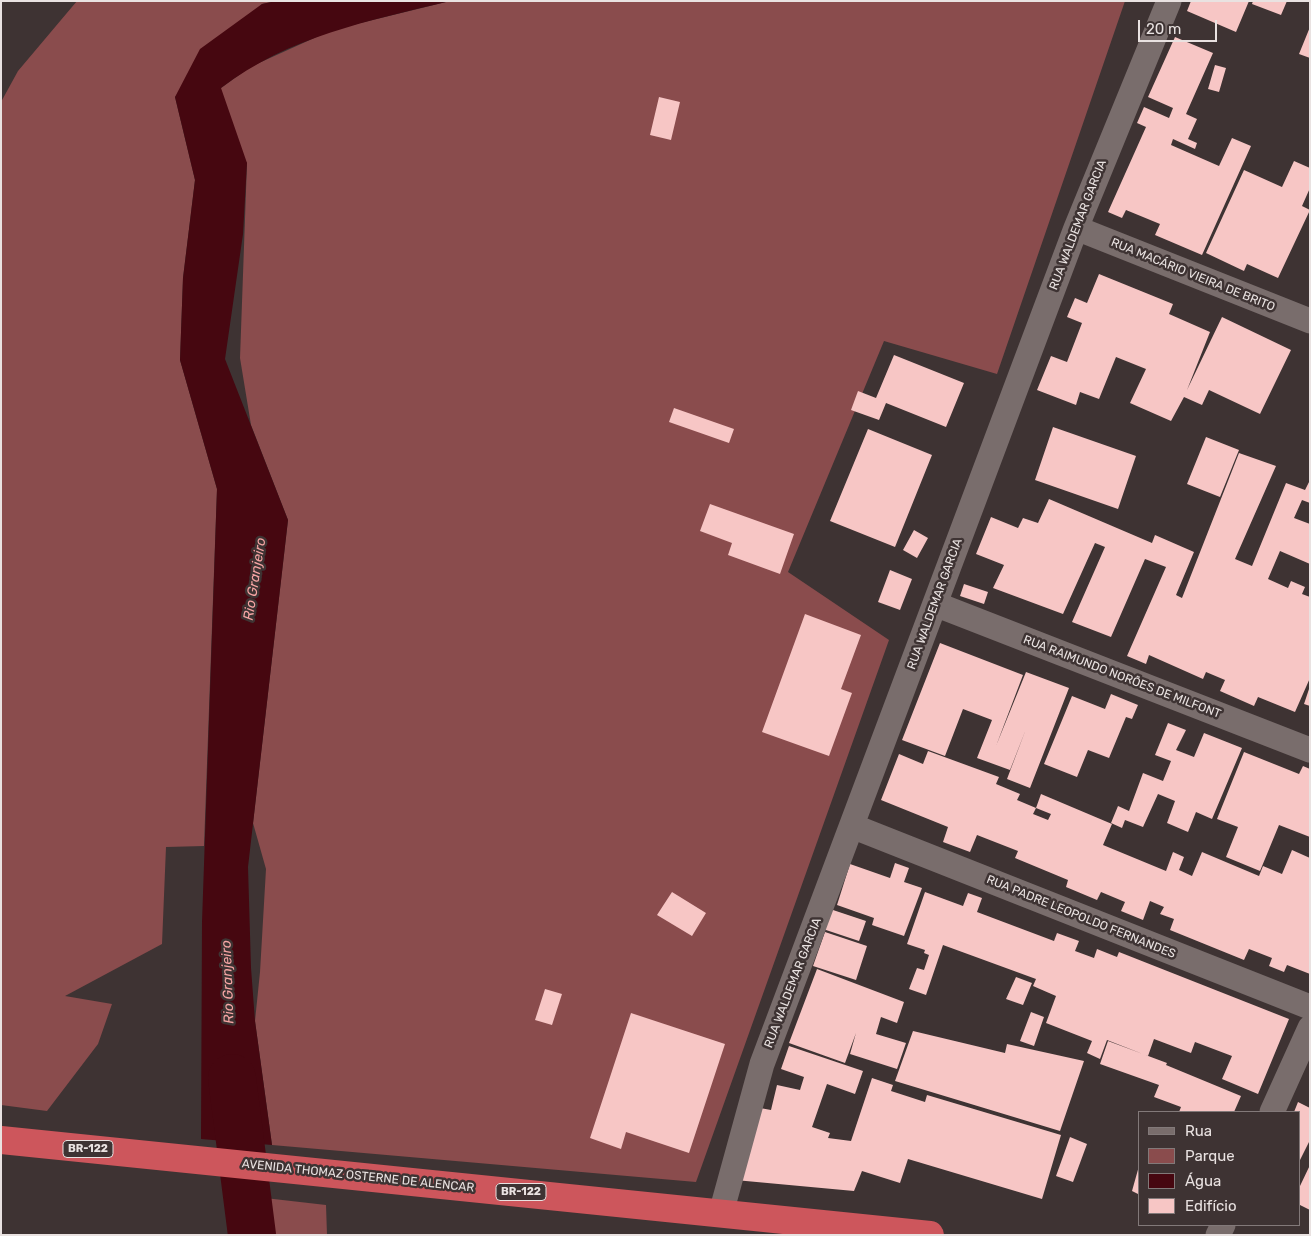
<!DOCTYPE html>
<html>
<head>
<meta charset="utf-8">
<style>
	body { margin:0 }
	#map { position:relative; width:1311px; height:1236px; overflow:hidden; background:#3e3333; font-family:Rubik,sans-serif }
	canvas { display:block }
	.frame { position:absolute; inset:0; border:2px solid #e9e2e1; pointer-events:none }
	.legend { position:absolute; left:1138px; top:1111px; width:162px; height:115px; box-sizing:border-box; background:#3e3333; border:1px solid #827979; margin:0; padding:6px 9px; list-style:none; font-size:15px; color:#e9e2e1 }
	.legend li { display:flex; align-items:center; gap:10px; height:25px }
	.legend b { width:25px; border:1px solid #827979 }
	.scale { position:absolute; left:1138px; top:20px; width:79px; height:22px; box-sizing:border-box; border:2px solid #e9e2e1; border-top:0; padding-left:6px; font-size:15px; line-height:18px; white-space:nowrap; color:#e9e2e1; -webkit-text-stroke:4px #3e3333; paint-order:stroke }
</style>
</head>
<body>
<div id="map">
<canvas width="1311" height="1236"></canvas>
<div class="frame"></div>
<ul class="legend">
<li><b style="height:6px;background:#796d6c"></b>Rua</li>
<li><b style="height:14px;background:#8a4c4d"></b>Parque</li>
<li><b style="height:14px;background:#460710"></b>Água</li>
<li><b style="height:14px;background:#f7c6c5"></b>Edifício</li>
</ul>
<div class="scale">20 m</div>
</div>
<script>
const context = document.querySelector('canvas').getContext('2d');
context.lineJoin = 'round';
function fillPath(path, color) {
  context.fillStyle = color;
  context.fill(path, 'evenodd');
}
function trace(path, color, width, dash) {
  context.strokeStyle = color;
  context.lineWidth = width;
  context.lineCap = dash ? 'butt' : 'round';
  context.setLineDash(dash || []);
  context.stroke(path);
}
function label(font, color, halo, rows, align = 'center') {
  context.font = font + ' Rubik,sans-serif';
  context.lineWidth = 5;
  context.setLineDash([]);
  context.textBaseline = 'middle';
  context.strokeStyle = halo;
  context.fillStyle = color;
  for (const [text, x, y, turn = 0] of rows) {
    context.save();
    context.translate(x, y);
    context.rotate((+turn || 0) * Math.PI / 180);
    context.textAlign = isNaN(turn) ? turn : align;
    if (halo) context.strokeText(text, 0, 0);
    context.fillText(text, 0, 0);
    context.restore();
  }
}
fillPath(new Path2D(`
	M77 1H276L262 4 175 97 195 180 183 278 180 360 217 489 204 846 166 847 162 944 65 996 112 1004 98 1044 47 1111 1 1105V102L18 71Z
	M450 1H1125L997 374 884 341 788 572 889 640 696 1182 272 1145 255 1021 260 972 266 869 253 823 288 520 251 425 240 358 247 163 203 114 221 88 250 67 332 30Z
	M265 1198 326 1205 327 1235H269Z`), '#8a4c4d');
fillPath(new Path2D(`
	M276 1H450C369 21 289 36 221 88L247 163 243 234 225 359 288 520 248 867 251 968 255 1021 272 1145 201 1139 202 922 217 489 180 360 183 278 195 180 175 97 200 49 262 4Z
	M230 1197 265 1198 269 1235H232Z`), '#460710');
trace(new Path2D(`
	M232 1078 252 1235`), '#460710', 48);
fillPath(new Path2D(`
	M1191 1H1249L1236 32 1187 11Z
	M1253 1H1287L1281 15 1252 4Z
	M1310 27V58L1299 54Z
	M1175 37 1213 53 1186 114 1197 119 1188 139 1197 143 1195 149 1173 139 1171 145 1219 166 1232 138 1251 146 1202 255 1155 235 1160 224 1126 210 1122 218 1108 212 1146 127 1137 123 1144 107 1169 118 1173 108 1148 97Z
	M1215 65 1226 68 1219 92 1208 89Z
	M659 97 680 102 671 140 650 135Z
	M1294 161 1310 168V188L1302 206 1310 210 1278 278 1247 264 1244 271 1206 253 1244 170 1282 187Z
	M1099 274 1173 304 1169 314 1210 332 1187 390 1222 317 1291 350 1260 414 1209 390 1202 405 1184 397 1171 421 1130 403 1146 369 1116 357 1099 399 1080 392 1076 405 1037 390 1051 356 1067 362 1082 323 1067 317 1075 298 1087 303Z
	M894 355 964 383 946 427 886 403 879 420 851 410 858 391 876 398Z
	M674 408 734 429 729 443 669 422Z
	M1053 427 1136 456 1118 509 1035 480Z
	M868 429 932 455 895 547 830 521Z
	M1206 437 1239 450 1220 497 1187 484Z
	M1239 453 1276 466 1235 559 1252 566 1286 483 1305 490 1310 480V503L1302 500 1294 518 1310 524V564L1280 551 1268 579 1288 588 1291 581 1305 587 1302 594 1310 597V678L1295 712 1258 697 1254 706 1220 691 1225 680 1206 672 1203 679 1149 655 1146 664 1127 656 1166 567 1145 559 1111 637 1072 622 1105 547 1095 543 1063 614 993 588 1004 565 976 554 991 517 1018 528 1023 518 1038 523 1049 499 1152 543 1155 535 1194 552 1176 595 1182 598Z
	M710 504 794 534 780 574 728 555 732 543 700 531Z
	M914 530 928 538 917 558 903 550Z
	M890 570 912 579 900 610 878 602Z
	M964 584 988 592 984 604 960 596Z
	M805 614 861 635 841 689 852 693 829 756 762 732Z
	M940 643 1023 675 996 746 1026 672 1069 688 1030 788 1007 779 1026 729 1010 770 977 758 992 720 963 709 945 756 902 740Z
	M1309 689H1310V706L1304 704Z
	M1111 694 1138 705 1132 719 1126 717 1109 758 1088 750 1077 777 1044 764 1072 696 1105 709Z
	M1168 723 1186 730 1176 750 1194 757 1204 733 1242 748 1212 819 1196 812 1188 832 1167 823 1175 801 1158 794 1143 827 1125 820 1122 828 1111 823 1118 806 1129 811 1143 773 1163 781 1171 761 1155 755Z
	M928 751 999 777 996 784 1020 794 1017 800 1036 808 1041 794 1112 824 1103 845 1166 871 1173 852 1184 857 1179 870 1192 876 1202 852 1259 876 1263 866 1282 874 1292 850 1310 858V974L1287 965 1284 972 1269 966 1272 958 1249 949 1244 960 1170 930 1174 919 1160 914 1164 907 1150 901 1143 920 1121 911 1125 902 1101 892 1097 900 1066 887 1068 880 1015 858 1018 851 977 835 970 852 943 842 948 827 881 800 899 754 923 764ZM1036 808 1051 814 1048 820 1033 814Z
	M1244 752 1299 774 1303 766 1310 769V837L1279 825 1260 871 1226 857 1238 827 1217 819Z
	M895 863 909 868 904 882 922 888 904 936 872 925 874 918 837 905 850 864 890 878Z
	M672 892 706 913 692 936 657 915Z
	M925 892 963 906 968 893 982 898 977 912 1054 941 1057 933 1079 941 1075 951 1094 958 1097 949 1117 957 1119 952 1289 1019 1258 1094 1222 1079 1232 1056 1195 1042 1191 1053 1154 1039 1148 1056 1107 1040 1100 1059 1087 1053 1092 1041 1046 1023 1056 996 1033 986 1036 979 943 945 926 995 909 989 917 968 924 970 929 955 924 953 925 950 907 944Z
	M830 909 866 921 859 941 823 929Z
	M825 932 867 946 856 980 813 966Z
	M817 969 904 1002 897 1023 881 1017 876 1034 906 1043 897 1069 850 1054 856 1033 845 1063 789 1043Z
	M1016 977 1032 983 1023 1005 1006 999Z
	M545 989 562 994 552 1025 535 1020Z
	M1031 1012 1044 1017 1034 1046 1020 1041Z
	M631 1013 725 1044 689 1153 626 1132 621 1149 590 1138Z
	M913 1031 1005 1053 1007 1044 1084 1061 1060 1131 895 1081Z
	M1108 1041 1167 1063 1166 1065 1241 1096 1234 1112H1179L1181 1107 1154 1097 1159 1085 1100 1064Z
	M789 1046 863 1071 855 1094 827 1084 812 1127 830 1133 828 1138 851 1141 872 1078 893 1085 891 1091 925 1102 927 1095 1061 1135 1042 1199 908 1159 900 1183 862 1171 854 1191 735 1180 760 1108 771 1110 777 1085 800 1090 804 1077 781 1069Z
	M1298 1102 1310 1108V1140L1300 1160V1112H1294Z
	M1070 1137 1087 1144 1073 1182 1056 1176Z
	M1310 1165V1210L1300 1205V1186Z
	M1139 1166H1140V1195L1132 1191Z`), '#f7c6c5');
trace(new Path2D(`
	M1076 228 1310 321
	M935 604 1310 750
	M852 826 1310 1007
	M1272 1112 1310 1028
	M721 1213 762 1064 1076 228 1169 1
	M1218 1235 1223 1225`), '#796d6c', 25);
trace(new Path2D(`
	M1 1140 930 1235`), '#cd565c', 28);
for (const [x, y, w] of [
	[88,1149,50],
	[521,1192,50]
]) {
  const box = new Path2D();
  box.roundRect(x - w / 2, y - 8.5, w, 17, 4);
  context.fillStyle = '#3e3333';
  context.fill(box);
  trace(box, '#e9e2e1', 1);
}
label('bold 11px', '#e9e2e1', null, [
	["BR-122",88,1149],
	["BR-122",521,1192]
]);
label('12px', '#e9e2e1', '#3e3333', [
	["RUA WALDEMAR GARCIA",1078,225,-69],
	["RUA MACÁRIO VIEIRA DE BRITO",1193,275,22],
	["RUA WALDEMAR GARCIA",935,604,-70],
	["RUA RAIMUNDO NORÕES DE MILFONT",1122,677,21],
	["RUA PADRE LEOPOLDO FERNANDES",1081,917,22],
	["RUA WALDEMAR GARCIA",793,983,-69],
	["AVENIDA THOMAZ OSTERNE DE ALENCAR",358,1176,6]
]);
label('italic 14px', '#f7a5a4', '#3e3333', [
	["Rio Granjeiro",255,579,-81],
	["Rio Granjeiro",228,982,-92]
]);
</script>
</body>
</html>
